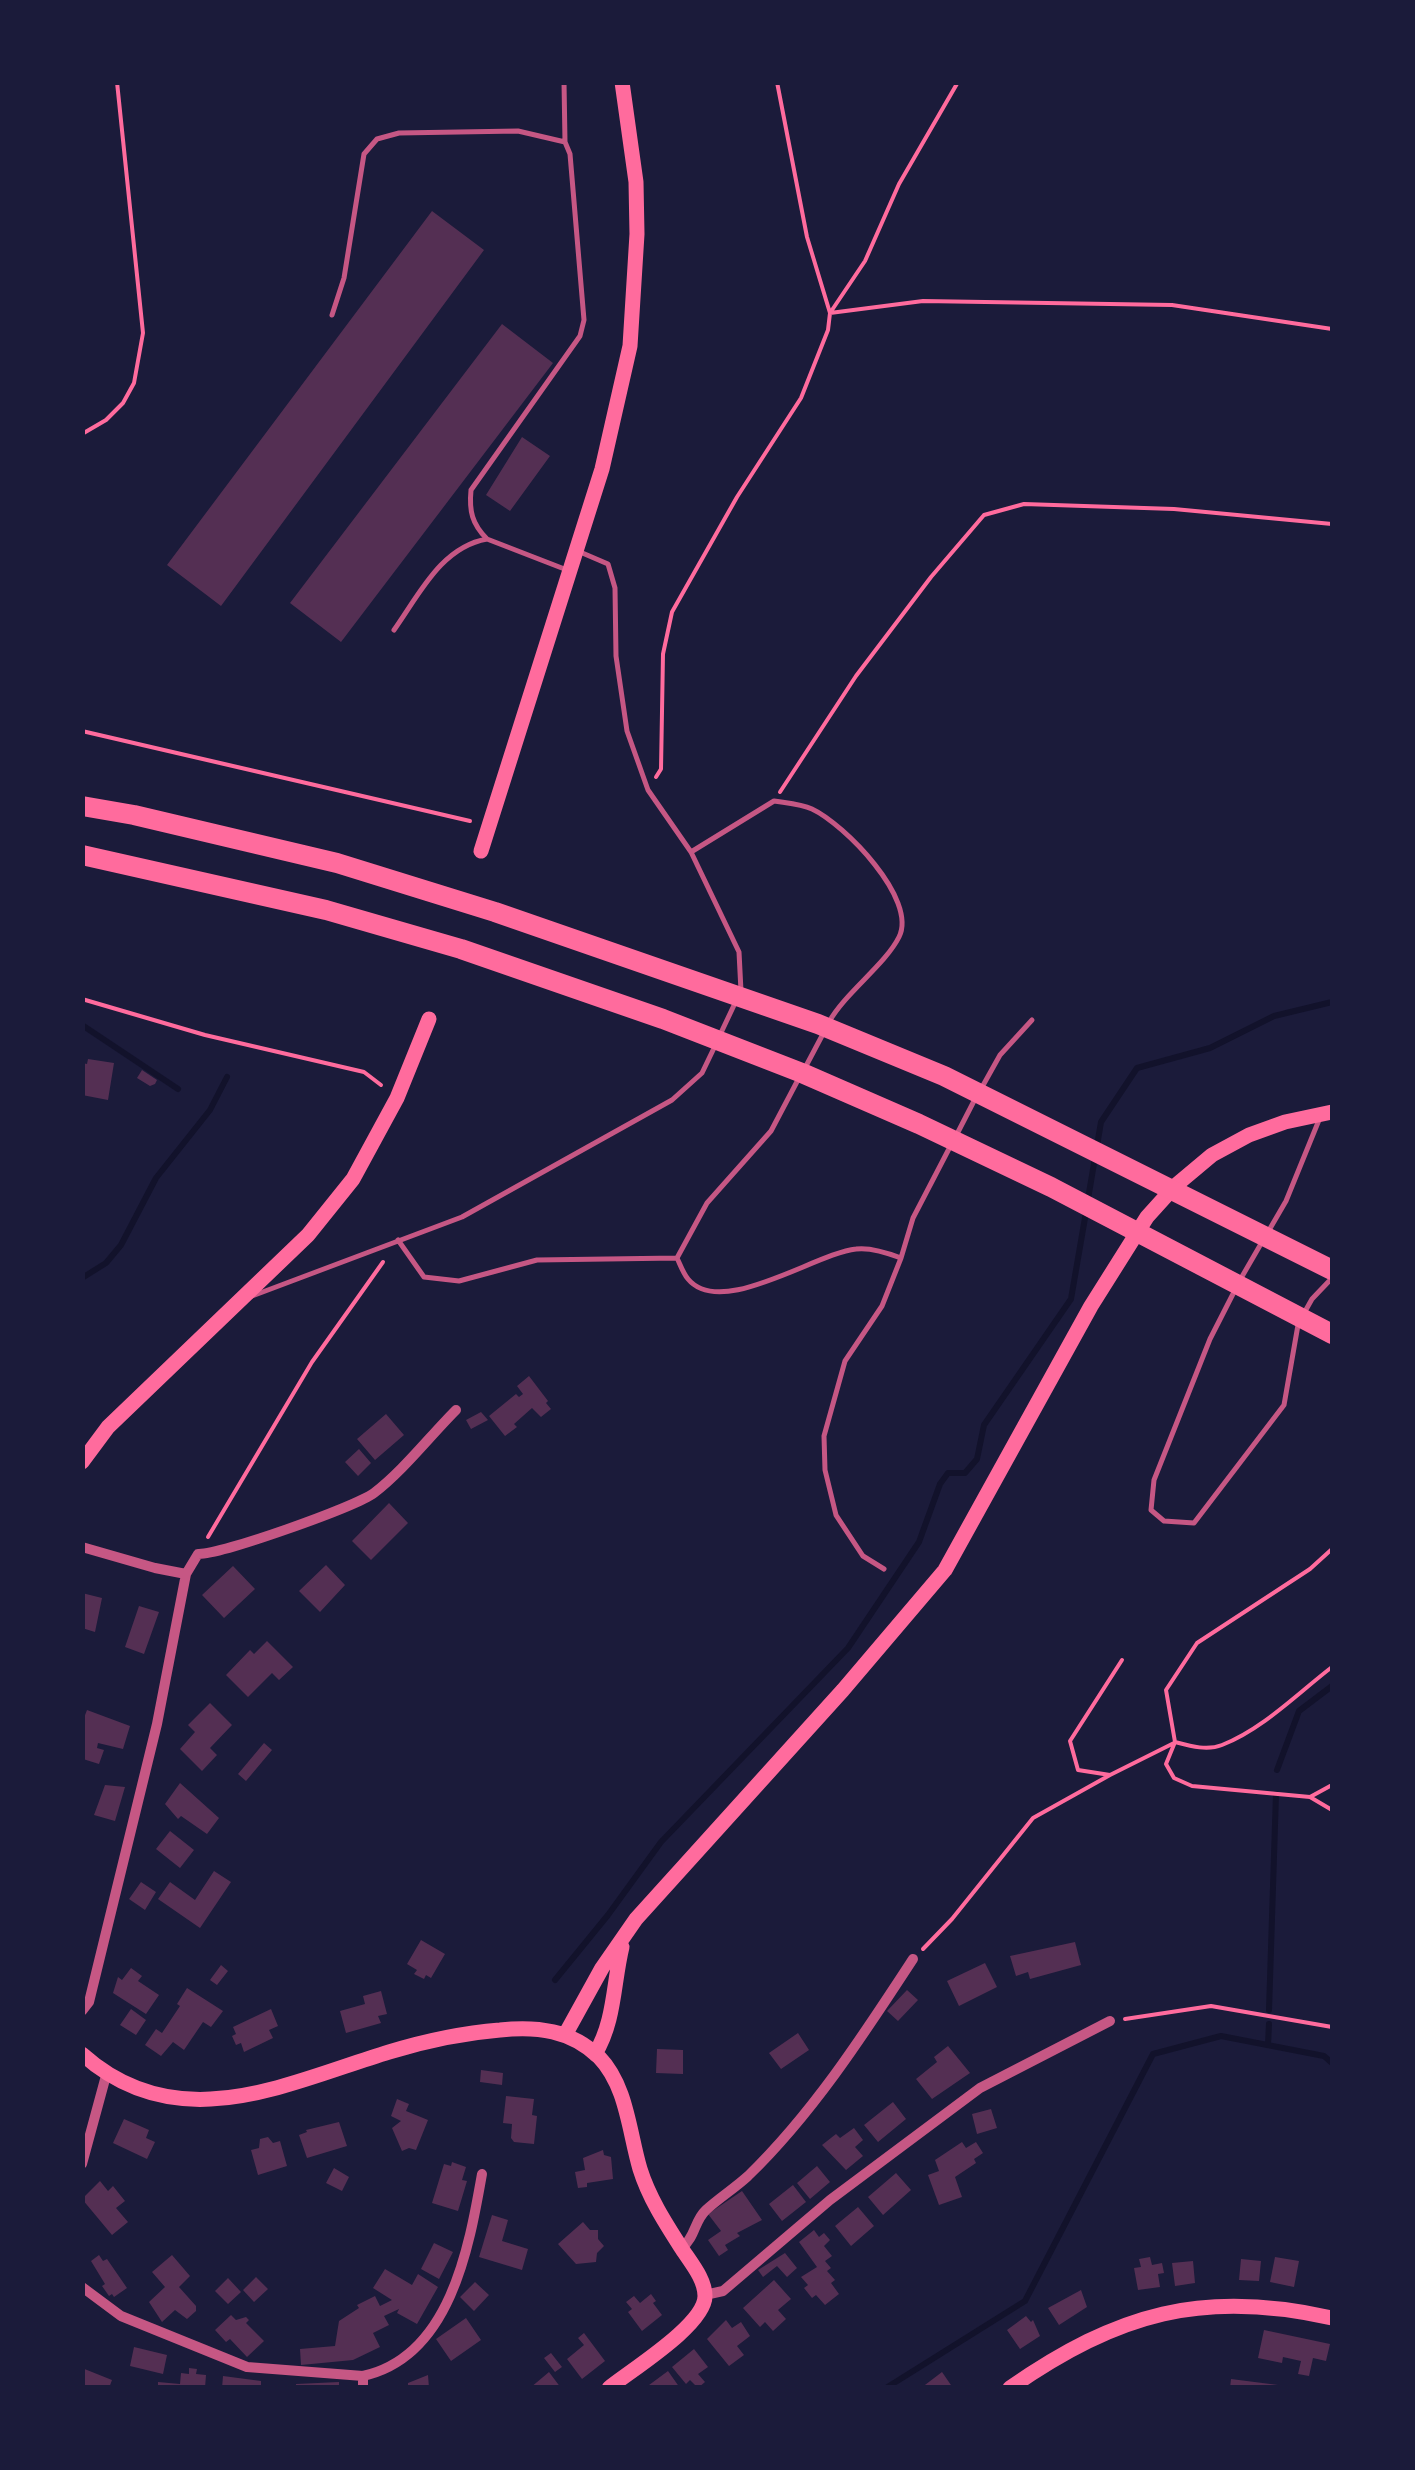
<!DOCTYPE html>
<html>
<head>
<meta charset="utf-8">
<style>
	body { margin:0 }
	#map { position:relative; width:1415px; height:2470px; overflow:hidden; background:#1b1b3a; font-family:Commissioner,sans-serif }
	canvas { display:block }
	.frame { position:absolute; inset:0; border:85px solid #1b1b3a; pointer-events:none }
</style>
</head>
<body>
<div id="map">
<canvas width="1415" height="2470"></canvas>
<div class="frame"></div>
</div>
<script>
const context = document.querySelector('canvas').getContext('2d');
context.lineJoin = 'round';
function trace(path, color, width, dash) {
  context.strokeStyle = color;
  context.lineWidth = width;
  context.lineCap = dash ? 'butt' : 'round';
  context.setLineDash(dash || []);
  context.stroke(path);
}
function fillPath(path, color) {
  context.fillStyle = color;
  context.fill(path, 'evenodd');
}
trace(new Path2D(`
	M82 1025 178 1089
	M1088 1199 1101 1122 1137 1068 1210 1048 1274 1016 1332 1002
	M82 1278 106 1263 121 1245 156 1178 210 1110 227 1077
	M1277 1770 1299 1711 1332 1686
	M555 1980 608 1915 661 1842 848 1648 919 1542 940 1484 948 1473H965L977 1459 984 1425 1071 1299 1086 1212
	M1269 2010 1276 1794
	M1268 2045 1269 2024
	M886 2388 1025 2301 1153 2054 1221 2036 1324 2056 1332 2063`), '#12122b', 6);
fillPath(new Path2D(`
	M432 211 484 250 221 606 167 565Z
	M502 324 553 363 341 642 290 603Z
	M522 437 550 456 510 511 486 495Z
	M88 1059 114 1063 108 1100 82 1095V1063L87 1064Z
	M142 1070 157 1080 155 1084 150 1086 137 1078Z
	M529 1376 548 1401 546 1403 551 1409 541 1417 532 1408 514 1424 517 1427 505 1436 489 1416 516 1394 519 1397 523 1394 517 1386Z
	M481 1412 488 1420 471 1429 466 1420Z
	M386 1414 404 1435 375 1460 357 1439Z
	M359 1449 371 1463 358 1476 345 1462Z
	M389 1503 408 1523 371 1560 352 1541Z
	M326 1565 345 1585 320 1612 299 1591Z
	M233 1566 255 1589 224 1618 202 1595Z
	M82 1593 102 1598 95 1632 82 1628Z
	M139 1606 159 1612 144 1654 125 1647Z
	M267 1641 293 1667 279 1680 272 1673 248 1697 226 1675 250 1650 254 1654Z
	M210 1703 232 1725 210 1748 217 1755 202 1771 180 1749 195 1732 188 1725Z
	M87 1710 130 1726 123 1749 98 1743 97 1748 104 1750 99 1764 83 1759 82 1723Z
	M264 1743 272 1750 246 1781 238 1774Z
	M180 1783 219 1818 207 1834 181 1816 178 1819 165 1804Z
	M105 1785 125 1787 115 1821 94 1815Z
	M170 1831 194 1850 180 1868 156 1849Z
	M214 1871 231 1882 200 1928 158 1899 170 1882 195 1900Z
	M141 1882 156 1892 145 1910 129 1899Z
	M421 1940 445 1954 431 1978 426 1975 424 1979 414 1974 417 1970 407 1964Z
	M1075 1942 1081 1965 1030 1979 1028 1972 1016 1976 1010 1956Z
	M985 1963 997 1987 959 2006 947 1981Z
	M221 1965 228 1971 217 1985 210 1980Z
	M131 1968 142 1976 138 1981 159 1995 146 2014 113 1993 118 1977 122 1980Z
	M187 1988 223 2011 211 2027 203 2022 184 2050 173 2042 161 2056 145 2045 156 2029 162 2033 180 2006 177 2004Z
	M907 1990 918 2000 898 2021 887 2011Z
	M381 1991 387 2014 378 2016 381 2023 346 2033 340 2011 365 2004 363 1996Z
	M131 2009 146 2020 136 2035 120 2025Z
	M271 2009 278 2026 269 2030 273 2038 244 2052 241 2043 236 2045 232 2036 236 2034 233 2027Z
	M798 2033 809 2050 781 2069 769 2053Z
	M948 2046 970 2073 932 2099 916 2079 937 2062 934 2057Z
	M657 2049 683 2050V2074L656 2073Z
	M481 2070 503 2073 502 2085 480 2082Z
	M506 2096 534 2099 532 2115 537 2116 534 2144 514 2142 511 2138 512 2124 503 2123Z
	M397 2099 409 2104 406 2111 428 2120 416 2150 409 2148 402 2151 392 2128 401 2121 391 2116Z
	M893 2102 906 2119 878 2142 864 2125Z
	M991 2109 997 2128 977 2134 972 2114Z
	M124 2119 149 2130 146 2138 155 2142 147 2159 113 2143Z
	M339 2122 347 2146 307 2158 299 2135 307 2132 306 2130Z
	M854 2128 863 2140 855 2147 863 2156 846 2170 822 2145 836 2134 840 2138Z
	M268 2137 273 2143 280 2141 287 2166 258 2175 251 2150 259 2148 260 2139Z
	M962 2142 966 2148 976 2142 983 2153 974 2159 976 2163 955 2177 962 2197 939 2205 928 2175 939 2171 935 2160Z
	M603 2150 604 2155 611 2157 613 2179 587 2183V2187L578 2188 575 2172 585 2170 583 2158Z
	M452 2162 466 2167 462 2180 467 2181 458 2211 432 2203 444 2164 451 2166Z
	M817 2166 830 2182 810 2199 797 2183Z
	M334 2168 349 2177 342 2191 326 2183Z
	M896 2173 911 2190 883 2215 868 2197Z
	M100 2181 108 2191 113 2186 125 2201 116 2208 128 2222 112 2235 82 2199Z
	M793 2185 806 2202 782 2221 769 2204Z
	M742 2191 762 2220 737 2233 740 2236 725 2245 728 2250 719 2256 708 2240 721 2231 708 2214Z
	M858 2207 874 2226 851 2246 835 2226Z
	M492 2215 508 2220 502 2241 528 2249 522 2270 479 2257Z
	M583 2222 590 2230H598V2239L604 2246 597 2253 596 2262 576 2264 558 2244Z
	M814 2230 819 2237 824 2233 830 2240 824 2246 832 2256 825 2261 831 2268 827 2271 835 2280 831 2283 839 2294 825 2305 816 2295 812 2298 804 2288 808 2285 801 2277 817 2267 799 2242Z
	M434 2243 453 2252 439 2279 421 2269Z
	M785 2253 797 2268 787 2277 777 2266 763 2277 758 2270Z
	M99 2255 103 2261 107 2259 127 2288 114 2297 112 2294 109 2296 102 2286 105 2284 91 2261Z
	M172 2255 190 2276 179 2287 196 2306V2311L187 2319 175 2310 162 2322 149 2302 165 2287 152 2272Z
	M1150 2257 1152 2265 1162 2263 1164 2273 1158 2274 1160 2287 1138 2290 1134 2268 1141 2267 1139 2259Z
	M1275 2257 1299 2261 1294 2287 1270 2282Z
	M1241 2259 1261 2261 1259 2281 1239 2280Z
	M1193 2261 1195 2283 1175 2286 1172 2263Z
	M385 2269 412 2285 418 2274 438 2287 417 2324 397 2313 399 2309 384 2316 389 2325 373 2333 380 2347 353 2360 301 2365 300 2349 335 2346 339 2321 359 2308 357 2305 375 2296 380 2306 392 2300 373 2288Z
	M256 2277 268 2289 254 2302 243 2290Z
	M228 2278 241 2292 228 2304 215 2291Z
	M774 2280 791 2299 778 2310 786 2319 773 2331 765 2322 760 2327 743 2308Z
	M475 2282 489 2295 474 2311 460 2297Z
	M1081 2290 1087 2307 1059 2325 1048 2308Z
	M651 2294 656 2301 653 2303 662 2315 642 2331 628 2312 632 2309 626 2302 634 2296 640 2303Z
	M231 2315 236 2320 246 2317 249 2320 246 2323 264 2341 247 2357 230 2339 226 2342 215 2330Z
	M1026 2316 1031 2322 1033 2320 1040 2336 1020 2349 1007 2330Z
	M466 2318 481 2340 451 2361 436 2339Z
	M726 2320 732 2328 741 2322 750 2336 737 2346 744 2355 729 2366 707 2339Z
	M1264 2330 1330 2344 1326 2361 1313 2358 1309 2376 1298 2374 1301 2361 1283 2357 1282 2363 1258 2358Z
	M584 2333 605 2361 582 2379 567 2359 584 2345 578 2338Z
	M134 2347 167 2355 163 2374 130 2366Z
	M694 2349 708 2367 698 2374 705 2382 698 2388 690 2380 686 2384 672 2367Z
	M551 2353 562 2367 555 2372 544 2358Z
	M82 2368 112 2380 109 2388H82Z
	M189 2368 197 2369 196 2374 206 2375 205 2388H158V2382L180 2384 181 2373 189 2374Z
	M668 2371 680 2388H645Z
	M549 2372 561 2388H530Z
	M942 2372 953 2388H921Z
	M428 2375 429 2388H408V2383Z
	M223 2376 261 2381V2388H222Z
	M1231 2379 1278 2385V2388H1230Z
	M339 2382V2388H296V2384Z`), '#542f53');
trace(new Path2D(`
	M830 313 923 301 1172 305 1332 329
	M830 313 865 261 899 184 958 82
	M82 434 106 420 123 403 134 383 143 333 117 82
	M82 731 470 821
	M656 777 661 769 663 654 672 612 737 497 801 398 828 330 830 313 807 237 777 82
	M780 792 856 676 931 577 984 515 1024 504 1174 509 1332 524
	M82 999 205 1035 364 1072 381 1085
	M208 1537 312 1362 383 1262
	M1332 1549 1310 1569 1197 1643 1166 1690 1175 1742C1190 1746 1207 1751 1222 1745 1263 1729 1298 1693 1332 1667
	M1122 1660 1070 1741 1078 1770 1110 1775 1174 1743
	M1175 1742 1166 1764 1174 1778 1192 1786 1310 1797 1332 1810
	M1310 1797 1332 1785
	M923 1949 952 1919 1033 1818 1110 1775
	M1125 2019 1211 2006 1332 2027`), '#ff6b9d', 4);
trace(new Path2D(`
	M564 82 565 142
	M332 315 344 278 364 154 377 139 399 133 518 131 565 142 570 154 584 320 580 336 471 490C469 511 472 524 487 539L567 570
	M580 552 608 564 615 588 616 656 627 731 648 790 691 852 739 952 741 991
	M394 630C419 595 441 547 487 539
	M691 852 774 801C786 803 801 804 812 809 844 824 918 899 899 937 885 965 845 993 829 1022
	M719 1037 736 1001
	M806 1066 824 1032
	M800 1076 771 1131 707 1203 677 1258C680 1264 683 1273 688 1279 721 1319 816 1253 856 1249 871 1247 888 1253 901 1258
	M981 1089 1000 1055 1032 1020
	M957 1134 975 1099
	M1268 1232 1286 1201 1319 1120
	M398 1240 424 1277 459 1281 537 1260 677 1258
	M1240 1280 1262 1242
	M1235 1290 1210 1339 1154 1480 1151 1510 1164 1521 1194 1523 1284 1405 1298 1325
	M252 1296 462 1217 672 1100 702 1073 715 1046
	M1303 1315 1312 1299 1332 1278
	M884 1569 863 1556 836 1515 825 1470 824 1436 845 1361 882 1306 901 1258 913 1218 952 1143`), '#c65784', 5);
trace(new Path2D(`
	M82 1547 155 1568 186 1574 198 1554C220 1555 355 1507 374 1493 402 1472 430 1436 456 1410
	M82 2011 89 2002 157 1724 186 1574
	M82 2164 107 2072
	M682 2248C696 2236 694 2221 706 2210 719 2198 735 2188 748 2176 813 2113 864 2034 913 1959
	M82 2287 121 2316 247 2367 363 2376V2388
	M705 2295 723 2291 830 2200 980 2088 1110 2021
	M363 2376C450 2357 469 2248 482 2174`), '#c65784', 10);
trace(new Path2D(`
	M481 851 602 469 630 346 637 234 636 182 622 82
	M82 1462 108 1427 308 1235 353 1179 397 1098 429 1019
	M565 2035 602 1968 636 1919 843 1690 945 1570 1091 1306 1147 1217 1175 1186 1212 1155 1249 1135 1285 1122 1332 1112
	M82 2054C178 2140 287 2083 389 2052 425 2041 463 2033 500 2030 537 2026 571 2030 599 2057 627 2086 629 2132 640 2169 649 2198 666 2224 682 2249 691 2263 705 2279 705 2296 705 2325 631 2370 609 2388
	M595 2054C615 2021 613 1984 622 1947
	M1010 2388C1118 2313 1203 2289 1332 2318`), '#ff6b9d', 15);
trace(new Path2D(`
	M82 806 134 815 337 863 495 912 818 1024 944 1076 1332 1270
	M82 855 326 910 461 949 663 1019 802 1073 919 1124 1051 1187 1332 1334`), '#ff6b9d', 20);
</script>
</body>
</html>
